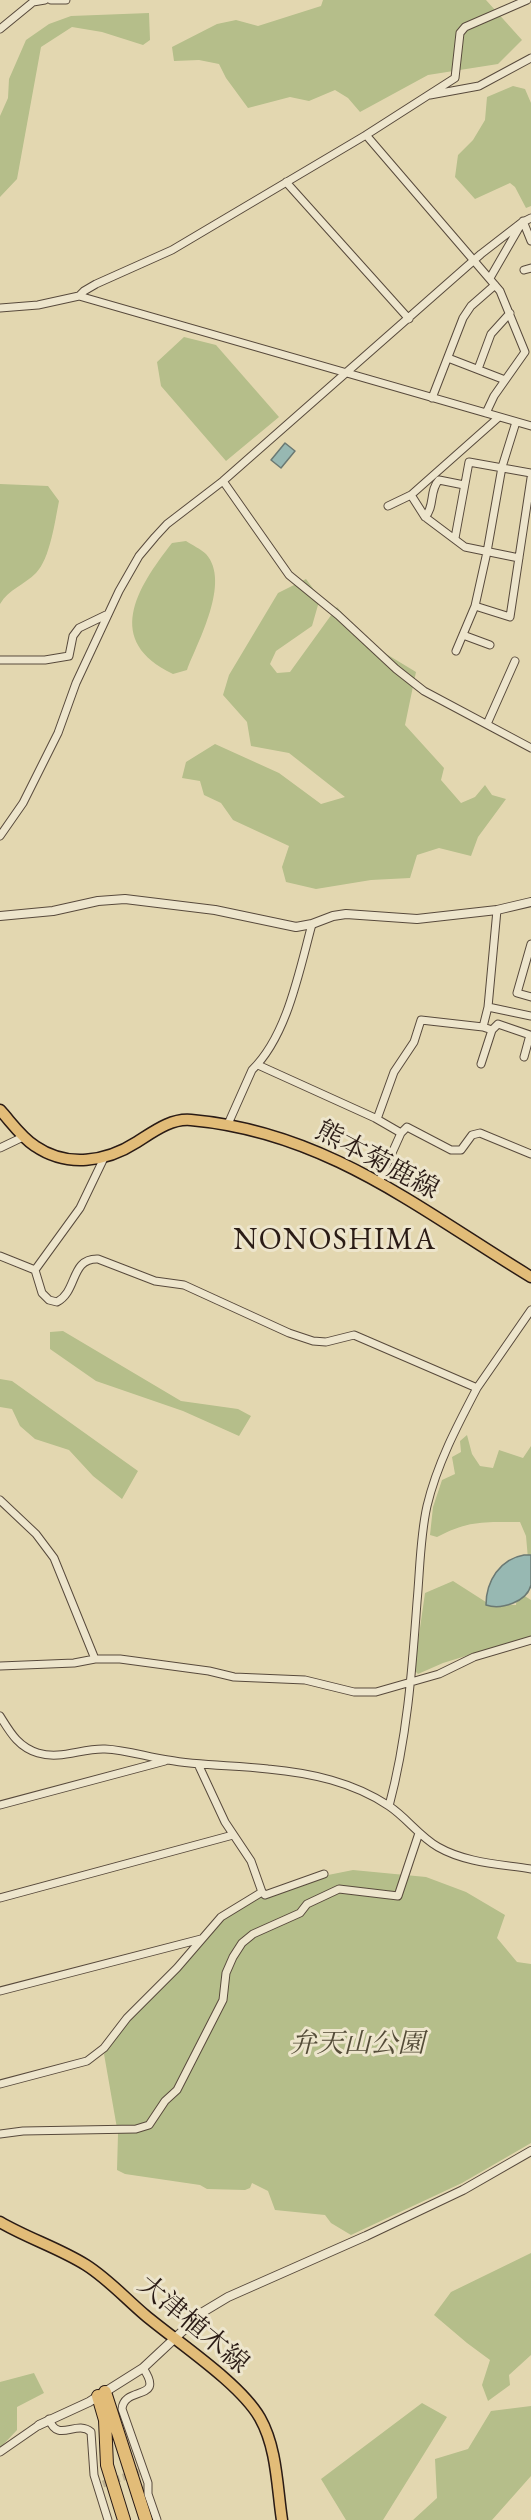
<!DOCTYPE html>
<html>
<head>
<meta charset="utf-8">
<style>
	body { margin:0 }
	canvas { display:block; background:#e3d7b0 }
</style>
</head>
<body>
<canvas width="531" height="2520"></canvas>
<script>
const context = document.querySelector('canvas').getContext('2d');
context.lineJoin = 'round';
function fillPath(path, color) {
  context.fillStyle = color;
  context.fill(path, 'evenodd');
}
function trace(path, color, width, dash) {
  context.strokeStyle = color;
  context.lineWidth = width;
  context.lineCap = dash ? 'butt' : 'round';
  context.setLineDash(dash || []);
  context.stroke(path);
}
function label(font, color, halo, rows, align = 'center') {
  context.font = font + ' "EB Garamond","Noto Serif JP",serif';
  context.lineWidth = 6;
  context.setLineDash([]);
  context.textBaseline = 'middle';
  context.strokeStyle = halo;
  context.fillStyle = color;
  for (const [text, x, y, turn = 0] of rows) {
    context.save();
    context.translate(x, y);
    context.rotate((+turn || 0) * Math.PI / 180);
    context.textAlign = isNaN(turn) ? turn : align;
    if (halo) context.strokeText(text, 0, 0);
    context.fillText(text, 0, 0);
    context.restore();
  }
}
fillPath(new Path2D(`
	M323 0H486L522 40 498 64 428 75 360 112 348 98 335 90 309 101 290 97 248 108 226 78 219 64 199 60 174 61 172 47 217 24 236 20 258 26 321 6Z
	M149 13 150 40 143 45 102 32 72 27 41 47 17 179 0 197V116L8 98 9 79 26 40 49 24 71 16Z
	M513 86 525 89 531 103V206L526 208 515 187 510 183 475 199 455 177 458 155 473 140 485 120 487 97Z
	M184 337 216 345 279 417 226 461 161 386 157 362Z
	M0 484 48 486 59 501C55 521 50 559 36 573 24 585 9 589 0 604Z
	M186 541C192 545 201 549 206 554 231 582 198 641 187 670L173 674C104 641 136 589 172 543Z
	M306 579 320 598 312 626 276 651 270 664 277 673 290 672 337 607 368 643 416 672 405 725 444 768 441 780 461 803 475 797 485 785 492 795 506 799 478 837 471 856 439 848 417 855 410 878 371 880 316 889 286 882 282 867 289 846 233 820 221 803 204 795 200 781 182 778 186 762 215 744 279 773 321 804 345 797 289 753 251 746 247 722 223 695 229 675 278 593Z
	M63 1331 181 1401 238 1409 251 1416 239 1436 183 1411 96 1381 50 1349V1332Z
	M0 1379 12 1381 138 1471 122 1499 93 1476 69 1450 35 1439 20 1426 12 1409 0 1407Z
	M467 1435 472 1454 480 1466 493 1468 499 1450 523 1458 531 1446V1560L528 1559 526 1536 520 1522C485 1522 469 1520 437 1537L430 1535 433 1507 442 1480 455 1474 452 1457 461 1452 460 1441Z
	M453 1581 489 1604 516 1605 517 1596 523 1595 531 1600V1636L443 1663 418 1674 414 1670 425 1593Z
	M353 1870 426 1877 466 1892 505 1915 497 1938 517 1962 531 1964V2143L462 2183 351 2235 331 2223 325 2215 275 2210 268 2191 252 2183 250 2188 245 2190 207 2189 200 2185 125 2174 117 2170 118 2134 104 2054 130 2020 223 1919 246 1903 262 1897 328 1875Z
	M531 2253V2355L509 2375 510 2385 488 2401 482 2385 490 2360 467 2343 434 2315 451 2292Z
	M34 2373 44 2393 17 2407V2430L0 2448V2382Z
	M422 2403 447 2417 383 2520H346L321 2479Z
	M531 2406V2476L492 2520H413L437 2498 435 2459 468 2449 491 2411Z`), '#b5be8a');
const water = new Path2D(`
	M285 443 295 451 281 468 271 460Z
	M524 1555H531C531 1564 531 1576 531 1585 527 1602 501 1610 486 1605 486 1581 500 1559 524 1555Z`);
fillPath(water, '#97b8b2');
trace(water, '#6b7973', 1.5);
trace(new Path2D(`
	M103 2484 139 2472`), '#beb191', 7, [7, 3.5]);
const minor = new Path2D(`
	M51 0H66
	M0 29 33 2 45 0
	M430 95 479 86 531 58
	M366 135 500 291 525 352 494 396 486 413
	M286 182 409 319
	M523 221 531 241
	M524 270 531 268
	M490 278 520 226
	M79 296 84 291 96 284 172 250 366 135 455 78 460 33 465 27 527 0
	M0 308 38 305 79 296 531 426
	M448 358 505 380
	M478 369 491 334 510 313
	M432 398 463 318 471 306 495 285
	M223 481 289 575 338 615 396 669 424 691 531 748
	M411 495 425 517 465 547 519 558
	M388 506 411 495 499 417
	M425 517C435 507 429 490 439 480L464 485
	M455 538 469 462 531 473
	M475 606 510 617 531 478
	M463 635 490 645
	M456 651 475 606 487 552 502 467 516 422
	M0 660H45L69 656 73 636 79 628 106 615
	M487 724 515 661
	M0 836 23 803 58 733 76 683 119 591 139 556 155 537 167 524 223 481 481 254 521 223 531 218
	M531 944 517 993 531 997
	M488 1007 531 1016
	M483 1027 488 1007 497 910
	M492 1030 498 1024 530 1035 524 1057
	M258 1065 375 1118 401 1133
	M377 1119 394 1072 414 1042 421 1020 483 1027 492 1030 481 1064
	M228 1124 252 1070C287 1036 299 972 312 924
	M0 1148 23 1137
	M379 1182 401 1133 407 1127 451 1150H461L472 1135 480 1133 531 1154
	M0 1256 35 1270
	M35 1270 42 1293 49 1300 57 1302C78 1291 70 1258 98 1259L155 1281 184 1285 289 1333 313 1341 326 1342 354 1335 477 1388 531 1310
	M35 1270 80 1208 104 1158
	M0 1500 36 1534 54 1558 95 1659
	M0 1666 74 1663 95 1659H120L209 1671 234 1677 305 1680 354 1692H376L439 1674 474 1657 531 1640
	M0 1716C10 1732 18 1747 38 1753 61 1760 82 1748 105 1749 127 1750 147 1757 168 1760 201 1766 235 1765 268 1769 311 1773 353 1782 389 1806 407 1818 419 1836 438 1847 466 1863 500 1864 531 1869
	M0 1805 165 1761
	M389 1806C407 1739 412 1671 417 1602 420 1570 420 1537 427 1506 437 1464 457 1426 477 1388
	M262 1892 265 1895 324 1874
	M0 1898 233 1835
	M0 1991 201 1939
	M0 2084 87 2061 104 2048 127 2018 177 1968 221 1917 262 1892 251 1861 225 1822 198 1764
	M0 2134 23 2131 136 2129 149 2125 165 2101 177 2090 223 2000 226 1973 233 1957 242 1943 253 1934 300 1913 307 1904 339 1889 398 1896 419 1833
	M143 2368C166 2402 124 2385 122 2409L148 2483V2494L157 2520
	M49 2419C58 2444 76 2419 91 2432L94 2475 108 2520
	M0 2452 39 2425`);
const tertiary = new Path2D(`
	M0 916 53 911 98 901 125 899 215 910 296 927 312 924 333 916 346 914 417 919 497 910 531 902
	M39 2425 89 2402 143 2368 203 2312 228 2297 366 2236 463 2190 531 2151`);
const primary = new Path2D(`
	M0 1110C11 1122 21 1137 35 1146 67 1168 106 1162 137 1142 153 1132 171 1118 191 1120 326 1132 419 1209 531 1277
	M0 2222C27 2238 59 2248 86 2265 108 2279 125 2298 145 2315 177 2342 240 2383 260 2418 277 2448 277 2487 282 2520`);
const motorway = new Path2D(`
	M105 2392 146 2520
	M98 2396 105 2420 107 2465 124 2520`);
trace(minor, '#584a3c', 9);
trace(tertiary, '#584a3c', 10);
trace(primary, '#2a1b15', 13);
trace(motorway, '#2a1b15', 14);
trace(minor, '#ede5cc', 7);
trace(tertiary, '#ede5cc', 8);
trace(primary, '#e2bc78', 10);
trace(motorway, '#e2bc78', 12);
label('27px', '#2a1b15', '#ede5cc', [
	["熊本菊鹿線",377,1161,28],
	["大津植木線",193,2325,40]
]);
label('italic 27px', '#544c38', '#ede5cc', [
	["弁天山公園",357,2045]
]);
context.letterSpacing = '1.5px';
label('30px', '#2a1b15', '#ede5cc', [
	["NONOSHIMA",335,1241]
]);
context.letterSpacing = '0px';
</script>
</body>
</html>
